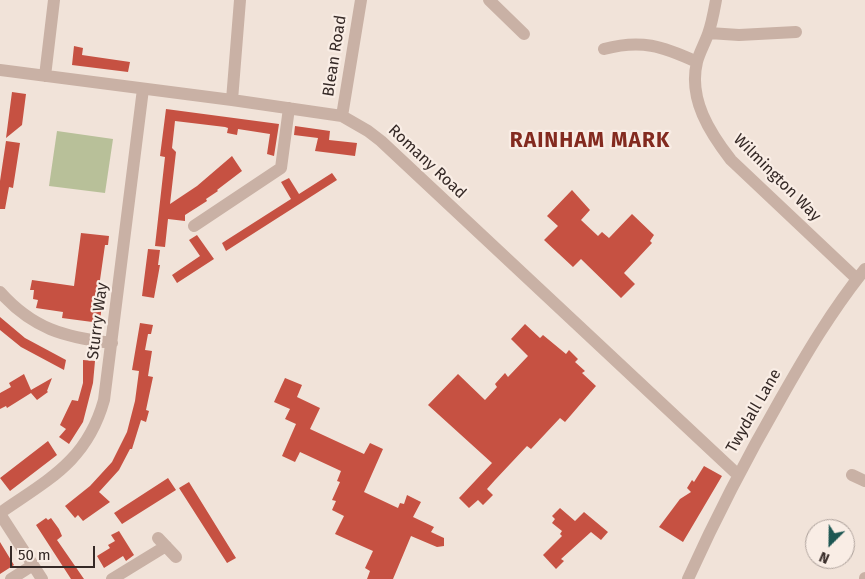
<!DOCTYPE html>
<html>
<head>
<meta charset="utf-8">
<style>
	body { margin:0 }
	#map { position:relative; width:865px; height:579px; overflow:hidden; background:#f1e3d9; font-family:"Fira Sans",sans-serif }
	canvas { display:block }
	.north { position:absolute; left:805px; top:519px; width:50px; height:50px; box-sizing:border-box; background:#f9ede5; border:1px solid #ab9f99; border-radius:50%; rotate:203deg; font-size:14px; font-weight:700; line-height:20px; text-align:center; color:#352926 }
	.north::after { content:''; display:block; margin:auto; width:18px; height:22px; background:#1c5652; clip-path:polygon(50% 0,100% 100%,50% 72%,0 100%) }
	.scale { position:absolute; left:10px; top:546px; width:85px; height:22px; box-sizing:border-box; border:2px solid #352926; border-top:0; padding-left:6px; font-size:15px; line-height:18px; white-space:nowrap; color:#352926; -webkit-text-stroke:4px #f9ede5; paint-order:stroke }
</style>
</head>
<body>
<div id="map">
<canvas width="865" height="579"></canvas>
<div class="north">N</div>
<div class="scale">50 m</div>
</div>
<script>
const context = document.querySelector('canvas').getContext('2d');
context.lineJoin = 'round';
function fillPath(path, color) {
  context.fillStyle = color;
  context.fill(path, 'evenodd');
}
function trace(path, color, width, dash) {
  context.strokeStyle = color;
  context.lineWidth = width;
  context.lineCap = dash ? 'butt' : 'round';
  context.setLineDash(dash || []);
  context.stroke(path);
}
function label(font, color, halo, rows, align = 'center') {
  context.font = font + ' "Fira Sans",sans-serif';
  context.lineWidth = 4.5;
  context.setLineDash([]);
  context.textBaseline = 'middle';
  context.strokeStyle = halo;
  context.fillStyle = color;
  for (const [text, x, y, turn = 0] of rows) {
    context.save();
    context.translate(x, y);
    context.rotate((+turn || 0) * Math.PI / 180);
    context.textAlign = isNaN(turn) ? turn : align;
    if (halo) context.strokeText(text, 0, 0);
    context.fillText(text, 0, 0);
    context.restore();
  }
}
fillPath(new Path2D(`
	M57 131 113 139 105 193 49 186Z`), '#b8c099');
fillPath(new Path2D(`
	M74 46 83 48 82 55 130 62 128 72 72 65Z
	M12 92 26 94 22 125 6 138Z
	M166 109 279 124 274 156 267 154 270 134 238 129 237 135 227 133 228 128 225 127 175 121 172 148 176 152 170 204 197 186 232 156 242 171 217 190 218 191 206 199 207 201 185 215V221L168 219 165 247 155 246 165 157 160 156Z
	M295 126 330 131 329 140 357 143 355 156 315 151 318 138 294 135Z
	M6 141 20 143 13 188 9 187 5 209H0V181Z
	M332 173 337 180 226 251 222 243 291 199 281 182 289 178 299 194Z
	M572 190 590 210 581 220 598 236 602 232 609 238 632 214 654 235 650 241 652 243 624 273 635 284 621 298 581 259 573 267 544 240 558 226 547 216Z
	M81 233 109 236 108 245H105L97 301 102 302 100 323 62 318 63 312 36 308 38 300 33 299 34 290H30L32 280 74 286Z
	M197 235 214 259 177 283 172 275 200 256 189 240Z
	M148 249 160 250 158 265H160L154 298 142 296Z
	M0 317 25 338 66 360 64 370 21 347 0 330Z
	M140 323 153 325 151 334H148L145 350 152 351 148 376 153 377 146 410 149 411 146 422 141 420 132 449H130L119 470 99 492 110 502 83 521 78 515 75 518 65 506 90 486 112 462 127 432 135 401 139 371 132 370Z
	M525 324 540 338 543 335 566 354 569 350 578 359 575 362 585 371 582 373 596 386 565 422 560 418 531 449 527 446 495 480 487 489 493 495 483 505 478 500 469 508 459 498 492 463 428 405 458 374 485 400 497 387 495 384 505 373 508 377 528 356 511 339Z
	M83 360 95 361 93 383 83 422 69 444 59 437 66 429 60 425 72 400 78 401 83 383Z
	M24 374 31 390 52 378 47 391 48 392 37 400 31 393 7 408 6 406 0 409V393L11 387 9 383Z
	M285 378 302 385 297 397 320 408 310 429 364 454 370 443 383 449 364 492 398 508 400 503 404 504 407 495 421 502 413 517 434 527 431 532 444 538V546L437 547 411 536 393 579H367L370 571 365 568 373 551 335 534 344 516 332 510 336 501 332 500 340 482 337 481 341 471 300 452 295 462 282 456 296 424 285 419 290 409 274 402Z
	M48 441 57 455 10 491 0 478Z
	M704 466 722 476 683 542 659 527 680 499 691 492 687 488 692 480 694 482Z
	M168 478 176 490 122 524 114 513Z
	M189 482 236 558 227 563 179 488Z
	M560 508 575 521 584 512 608 532 601 540 591 532 561 559 564 561 556 569 543 555 562 536 560 534 562 531 552 523 555 519 552 516Z
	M46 518 48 520 51 518 59 529 62 536 57 540 84 579H71L36 525Z
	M119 531 134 555 126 561 123 556 104 568 97 556 110 548 108 545 115 541 111 535Z
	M0 542 14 565 0 574Z`), '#c65142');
trace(new Path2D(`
	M489 0 524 34
	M716 0C714 11 712 23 708 34 705 43 699 53 697 62 688 99 710 133 731 160L857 279
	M709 33 739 35 796 32
	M604 49C641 39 662 46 697 62
	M0 70 232 100 342 116 368 131 381 141 737 474
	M45 76 54 0
	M232 100 240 0
	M342 116 361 0
	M194 226 281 168 289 108
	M0 292C33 329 64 337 112 343
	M852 475 865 481
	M0 513C49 479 87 461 104 400L143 89
	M0 514 42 579
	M158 538 176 557
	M11 579 33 565
	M112 579 166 546
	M688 579C716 517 746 459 780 400 806 354 832 310 865 269
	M865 579V578`), '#c9b1a5', 12);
label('16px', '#352926', '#f9ede5', [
	["Blean Road",335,56,-81],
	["Romany Road",427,162,43],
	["Wilmington Way",777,178,45],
	["Sturry Way",98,321,-83],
	["Twydall Lane",754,411,-60]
]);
context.letterSpacing = '1px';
label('bold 21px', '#832a1f', '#f9ede5', [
	["RAINHAM MARK",590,141]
]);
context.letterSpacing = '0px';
</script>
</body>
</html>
